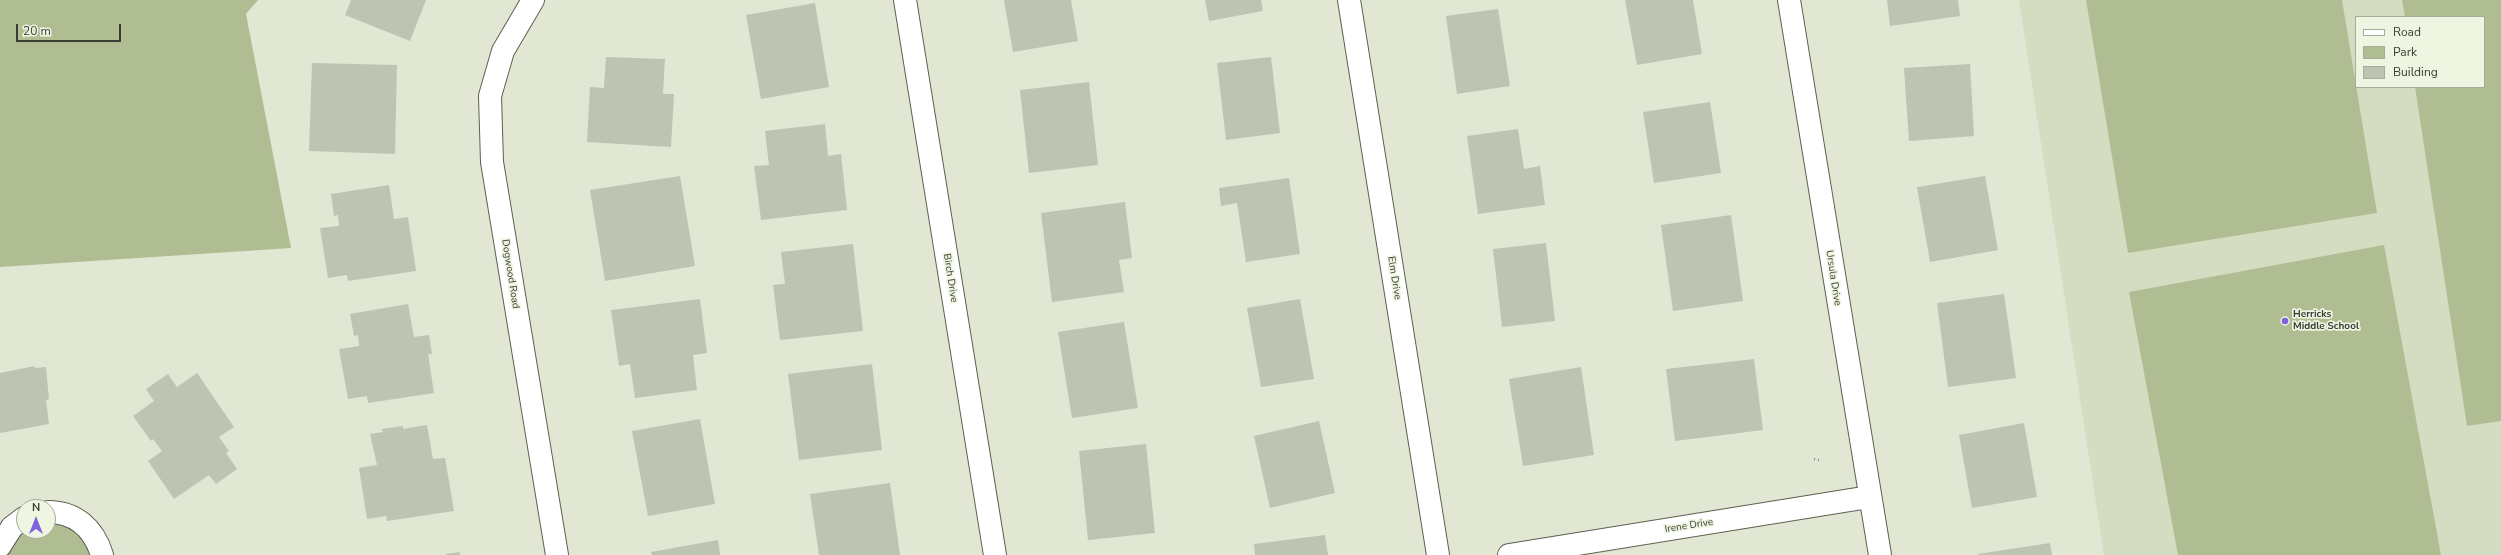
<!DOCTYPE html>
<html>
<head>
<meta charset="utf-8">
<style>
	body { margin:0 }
	#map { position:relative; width:2501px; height:555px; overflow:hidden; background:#e1e7d3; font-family:"Nunito Sans",sans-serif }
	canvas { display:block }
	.legend { position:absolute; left:2355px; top:16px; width:130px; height:72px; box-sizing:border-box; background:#eef5e1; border:1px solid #a6ab9c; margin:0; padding:5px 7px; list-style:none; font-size:12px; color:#393c34 }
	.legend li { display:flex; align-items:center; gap:8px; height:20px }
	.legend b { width:20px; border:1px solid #a6ab9c }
	.north { position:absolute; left:16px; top:499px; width:40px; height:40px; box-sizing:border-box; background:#eef5e1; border:1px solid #a6ab9c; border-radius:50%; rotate:0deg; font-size:11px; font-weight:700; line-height:16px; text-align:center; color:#393c34 }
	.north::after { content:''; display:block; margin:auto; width:14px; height:18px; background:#7f63de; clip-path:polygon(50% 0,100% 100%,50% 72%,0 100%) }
	.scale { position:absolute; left:16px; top:24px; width:105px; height:18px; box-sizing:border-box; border:2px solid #393c34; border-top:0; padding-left:5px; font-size:12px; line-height:14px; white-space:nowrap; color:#393c34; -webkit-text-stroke:3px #eef5e1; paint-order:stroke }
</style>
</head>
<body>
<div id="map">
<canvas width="2501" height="555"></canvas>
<ul class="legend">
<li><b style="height:5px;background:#fff"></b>Road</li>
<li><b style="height:11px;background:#b0bd92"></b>Park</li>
<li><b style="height:11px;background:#bdc4b1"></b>Building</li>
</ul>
<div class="north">N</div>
<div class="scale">20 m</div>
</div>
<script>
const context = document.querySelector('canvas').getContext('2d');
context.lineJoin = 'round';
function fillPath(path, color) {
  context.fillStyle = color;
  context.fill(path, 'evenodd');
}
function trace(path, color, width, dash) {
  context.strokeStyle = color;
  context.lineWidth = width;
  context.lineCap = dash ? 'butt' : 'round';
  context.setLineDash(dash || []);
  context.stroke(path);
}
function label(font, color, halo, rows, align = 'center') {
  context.font = font + ' "Nunito Sans",sans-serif';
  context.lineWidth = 3.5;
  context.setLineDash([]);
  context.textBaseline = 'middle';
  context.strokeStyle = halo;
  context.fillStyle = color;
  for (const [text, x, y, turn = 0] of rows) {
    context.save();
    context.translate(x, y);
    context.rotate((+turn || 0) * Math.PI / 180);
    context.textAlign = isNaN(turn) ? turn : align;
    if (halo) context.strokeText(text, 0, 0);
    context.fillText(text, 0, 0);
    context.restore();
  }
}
fillPath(new Path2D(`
	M2019 0H2501V555H2104ZM2356 17H2484V87H2356Z`), '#d4ddc2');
fillPath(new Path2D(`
	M0 0H258L246 14 291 248 0 267Z
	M2086 0H2342L2377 213 2128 253Z
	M2402 0H2501V421L2467 426 2415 87H2484V17H2405Z
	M2384 245 2441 555H2178L2129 292Z
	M48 512H60L102 555H0V546L24 531H48Z`), '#b0bd92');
fillPath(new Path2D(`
	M351 0H426L410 41 345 15Z
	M1004 0H1071L1078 41 1013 52Z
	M1205 0H1261L1263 11 1209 21Z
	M1625 0H1693L1702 54 1637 65Z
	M1887 0H1958L1960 16 1890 26Z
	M815 3 829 87 761 99 746 15Z
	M1498 9 1510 86 1457 94 1446 16Z
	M606 57 665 59 663 94H674L671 147 587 142 590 87 604 88Z
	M1271 57 1280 133 1226 140 1217 63Z
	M312 63 397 65 395 154 309 151Z
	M1970 64 1974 136 1909 141 1904 68Z
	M1089 82 1098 165 1029 173 1020 90Z
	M1710 102 1721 173 1654 183 1643 112Z
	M825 124 828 156 841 154 847 210 761 220 754 166 769 165 765 131Z
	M1518 129 1524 169 1540 166 1545 205 1478 214 1467 136Z
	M680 176 695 266 605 281 590 190Z
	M1985 176 1998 250 1930 262 1917 187Z
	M1289 178 1300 254 1246 262 1237 203 1221 206 1219 188Z
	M389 185 394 219 408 217 416 271 348 281 347 275 328 278 320 228 339 226 338 215 334 216 331 194Z
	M1125 202 1132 258 1119 260 1124 292 1052 302 1041 213Z
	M1731 215 1743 301 1673 311 1661 225Z
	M1546 243 1555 321 1502 327 1493 249Z
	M853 244 863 331 780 340 773 285 785 284 781 252Z
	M2004 294 2016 378 1948 387 1937 303Z
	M700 299 707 353 693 355 697 390 635 398 630 364 619 366 611 310Z
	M1300 299 1314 379 1261 387 1247 308Z
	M408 304 414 337 429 335 432 354H428L434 393 368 403 367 396 348 399 339 349 359 346 358 335 354 336 350 314Z
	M1124 322 1138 408 1072 418 1058 332Z
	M1754 359 1763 430 1675 441 1666 369Z
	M872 364 882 450 799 460 788 374Z
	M35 366V368L46 367 49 399 46 400 49 424 0 433V373Z
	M1581 367 1594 455 1523 466 1509 379Z
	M197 373 234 427 219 437 229 451 226 453 237 469 216 484 209 475 174 499 148 461 162 451 153 439 151 441 133 416 154 401 146 389 168 374 177 387Z
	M700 419 715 504 648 516 632 431Z
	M1319 421 1335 493 1270 508 1254 436Z
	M2024 423 2037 497 1972 508 1959 435Z
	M427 425 433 459 445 458 454 511 387 521 386 516 367 519 359 468 377 465 370 434 383 432 382 429 403 426V429Z
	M1146 444 1155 533 1088 540 1079 451Z
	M890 483 900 555H819L810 494Z
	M1325 535 1328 555H1255L1254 544Z
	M718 540 720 555H652L651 552Z
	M2050 543 2052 555H1978V554Z
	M460 552V555H446V554Z`), '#bdc4b1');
const minor = new Path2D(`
	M533 0 503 51 490 96 492 162 557 555
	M905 0 995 555
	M1349 0 1438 555
	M1789 0 1880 555
	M48 512C76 512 94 529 102 555
	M0 546 12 527 24 518
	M1509 555 1869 497`);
trace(minor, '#5c6251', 24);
trace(new Path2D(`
	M1814 459 1819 460`), '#878c7e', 2.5, [1, 3]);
trace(minor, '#fff', 22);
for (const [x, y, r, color] of [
	[2285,321,4,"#7f63de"]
]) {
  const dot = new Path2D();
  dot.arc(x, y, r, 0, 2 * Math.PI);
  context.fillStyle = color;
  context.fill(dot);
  trace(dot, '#eef5e1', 1.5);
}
label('10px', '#393c34', '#eef5e1', [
	["Dogwood Road",510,274,81],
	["Birch Drive",950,278,81],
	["Elm Drive",1394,278,81],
	["Ursula Drive",1833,278,81],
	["Irene Drive",1689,526,-9]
]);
label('bold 10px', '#393c34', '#eef5e1', [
	["Herricks",2293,315],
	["Middle School",2293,327]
], 'left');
</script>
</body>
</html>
